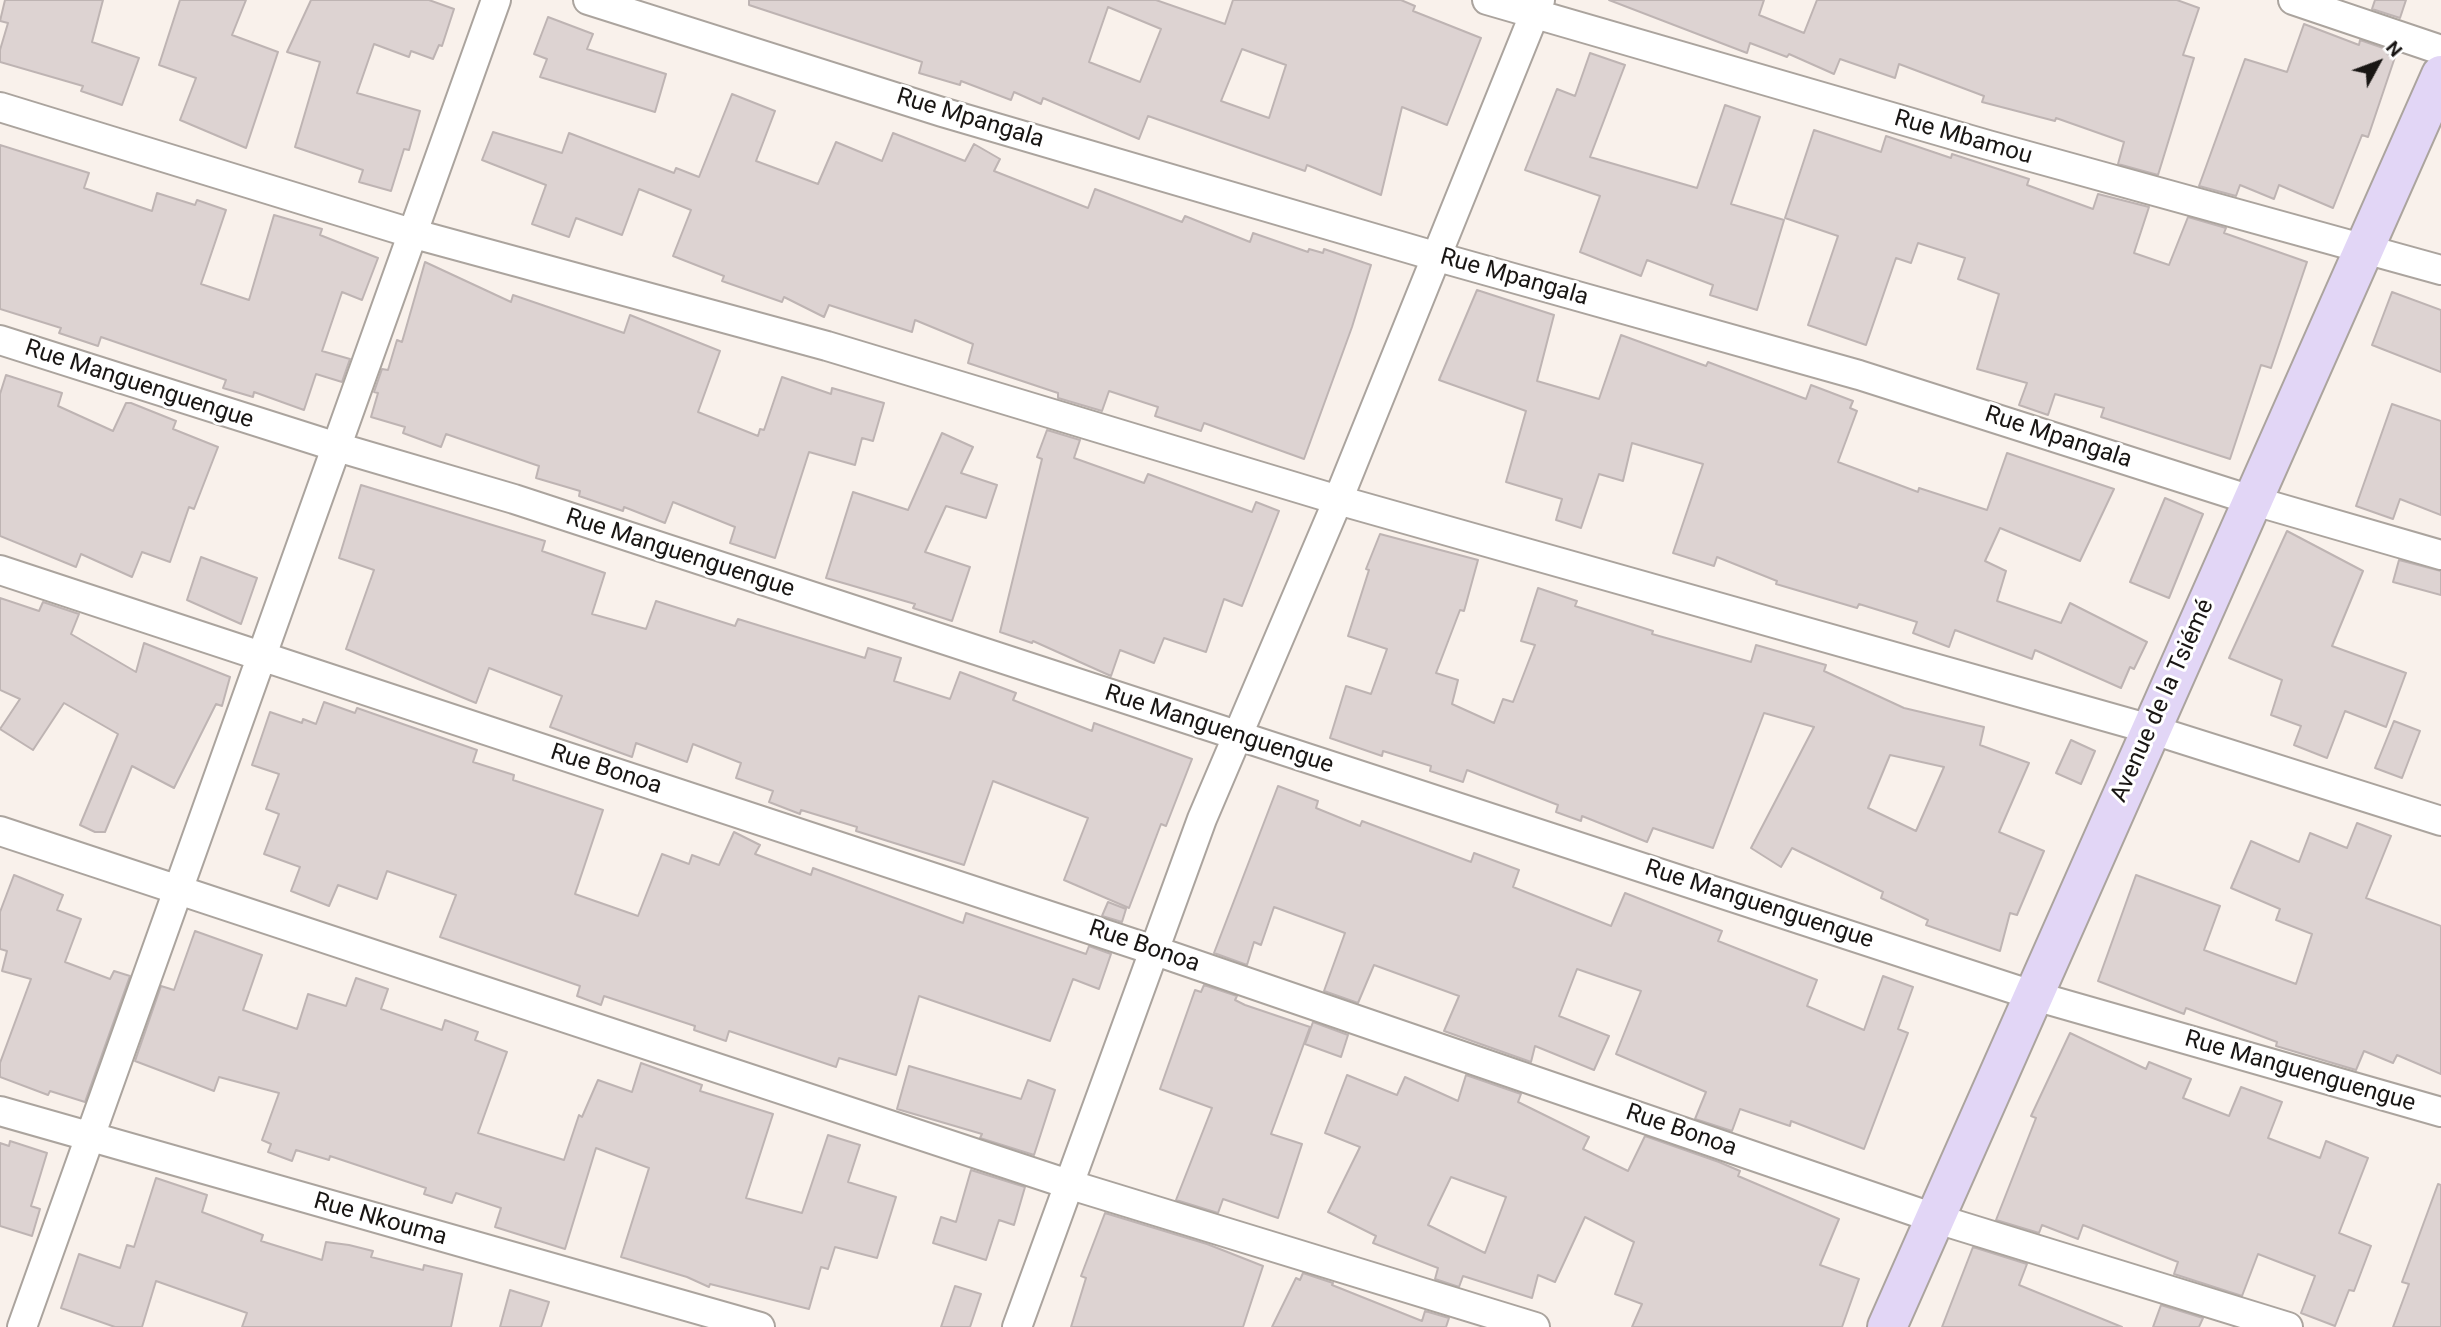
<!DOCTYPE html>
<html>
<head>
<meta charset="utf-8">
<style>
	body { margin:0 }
	#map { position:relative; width:2441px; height:1327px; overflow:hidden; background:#f9f1eb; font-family:Roboto,sans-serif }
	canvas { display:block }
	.north { position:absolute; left:2343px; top:28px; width:70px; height:70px; -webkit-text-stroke:5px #fff; paint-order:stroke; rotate:49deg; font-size:19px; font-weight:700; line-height:28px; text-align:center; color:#191614 }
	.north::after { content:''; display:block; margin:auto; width:24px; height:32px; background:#191614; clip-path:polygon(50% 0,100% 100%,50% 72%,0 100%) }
</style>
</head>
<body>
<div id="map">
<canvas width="2441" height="1327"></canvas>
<div class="north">N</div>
</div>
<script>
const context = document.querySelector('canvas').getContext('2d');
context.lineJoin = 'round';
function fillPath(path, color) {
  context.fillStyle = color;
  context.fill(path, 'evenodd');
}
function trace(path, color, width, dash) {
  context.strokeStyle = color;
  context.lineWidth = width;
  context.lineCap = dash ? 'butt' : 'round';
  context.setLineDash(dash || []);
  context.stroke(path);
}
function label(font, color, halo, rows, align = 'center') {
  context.font = font + ' Roboto,sans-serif';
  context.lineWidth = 6;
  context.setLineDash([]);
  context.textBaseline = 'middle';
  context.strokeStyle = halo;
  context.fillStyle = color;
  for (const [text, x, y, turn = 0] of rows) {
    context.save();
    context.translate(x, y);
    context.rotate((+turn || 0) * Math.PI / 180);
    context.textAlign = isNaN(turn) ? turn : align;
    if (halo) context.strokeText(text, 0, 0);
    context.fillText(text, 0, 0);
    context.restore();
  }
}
const building = new Path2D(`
	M5 0H103L92 42 139 58 122 105 81 91 83 86 0 62V50L8 23 0 21Z
	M180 0H246L232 35 278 52 246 148 180 120 196 78 159 65Z
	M311 0H429L454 9 442 46 439 45 433 59 411 51 409 57 374 44 357 93 420 111 409 150 404 149 391 191 359 182 363 170 295 147 320 62 287 52Z
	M749 0H1156L1225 24 1233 0H1401L1415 6 1413 11 1481 38 1447 125 1402 107 1381 195 1307 165 1305 171 1148 116 1139 139 1043 98 1041 104 1014 92 1011 100 961 81 960 85 919 73 922 62 749 5ZM1108 7 1161 29 1140 82 1089 62ZM1242 49 1286 65 1269 118 1221 101Z
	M1609 0H1764L1759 15 1804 33 1817 0H2177L2199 8 2183 55 2194 58 2158 175 2118 164 2124 142 2056 118 2055 121 1982 102 1984 96 1899 64 1895 78 1840 59 1834 74 1789 54 1787 57 1750 43 1747 53Z
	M2375 0H2406L2400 18 2372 9Z
	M548 17 593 34 587 49 666 74 655 112 540 77 547 59 534 54Z
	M2304 24 2359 45 2360 40 2389 50 2387 54 2395 57 2368 137 2362 135 2333 208 2279 185 2274 199 2240 185 2236 196 2199 186 2245 59 2287 72Z
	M1590 53 1625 65 1590 157 1697 188 1725 105 1760 117 1731 204 1784 220 1757 310 1710 295 1713 285 1647 260 1641 276 1580 252 1600 196 1525 170 1557 89 1575 96Z
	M732 94 775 111 756 161 818 184 836 142 882 161 893 133 965 161 974 144 1000 159 994 171 1088 208 1095 189 1182 222 1185 216 1250 242 1253 233 1308 252 1309 249 1323 253 1324 249 1371 265 1352 327 1304 459 1204 423 1201 431 1155 416 1158 407 1109 391 1102 411 1058 398V393L968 363 973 344 915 320 912 332 829 305 824 317 784 297 782 302 722 281 724 276 673 256 691 210 639 189 622 235 576 218 569 237 532 224 546 185 482 160 493 132 562 153 569 133 674 173 676 168 699 177Z
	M1814 130 1881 152 1886 136 1951 158 1952 154 2029 179 2027 185 2093 209 2098 194 2149 207 2134 253 2169 265 2188 217 2226 228 2224 233 2307 262 2271 368 2261 365 2230 459 2101 417 2104 408 2055 394 2048 415 2019 405 2027 383 1977 369 1999 294 1958 279 1965 258 1918 243 1911 263 1896 258 1866 345 1808 325 1838 236 1785 218Z
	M0 145 89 173 84 188 152 211 157 193 195 205 197 200 226 210 201 284 249 300 274 215 322 229 320 235 378 258 362 300 342 292 322 351 350 359 342 382 316 374 304 410 254 392 253 397 223 388 226 380 101 337 98 346 59 333 61 328 0 309Z
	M425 262 511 302 513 295 624 333 630 315 720 351 698 412 758 436 760 429 764 430 782 377 831 394 832 388 884 403 873 441 862 438 855 465 809 452 775 558 730 543 735 527 673 502 665 523 624 507 623 511 579 496 580 491 536 478 539 466 446 434 441 447 403 433 405 427 371 417 378 393 374 392 382 369 388 370 397 340 402 342Z
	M1477 290 1554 315 1537 381 1599 399 1621 335 1706 366 1708 362 1806 399 1811 385 1853 401 1850 408 1857 411 1838 462 1918 492 1919 488 1987 510 2007 453 2114 489 2080 561 2000 528 1985 561 2006 571 1997 601 2061 623 2070 603 2147 642 2134 669 2130 667 2121 688 2035 650 2032 659 1955 630 1949 647 1913 633 1917 622 1859 604 1857 608 1776 584 1777 581 1717 557 1714 566 1673 553 1703 464 1632 443 1623 481 1599 474 1581 528 1556 520 1562 499 1506 482 1526 411 1439 380Z
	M2392 292 2441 310V372L2372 345Z
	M6 375 62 393 58 406 113 431 126 403H131L176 421 173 429 218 447 194 509 189 507 170 562 142 552 132 577 81 554 76 567 0 536V394Z
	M2392 404 2441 421V515L2400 499 2393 519 2356 506Z
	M1047 430 1080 440 1074 458 1144 483 1148 474 1252 512 1256 502 1279 511 1242 606 1224 599 1206 652 1164 638 1154 663 1120 650 1111 676 1033 641 1032 643 1000 632 1042 459 1037 457Z
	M942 433 973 447 961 473 997 485 986 518 946 506 925 552 970 567 952 621 913 608 915 604 826 578 853 492 908 510Z
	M361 485 545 541 542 551 605 573 592 614 646 629 656 601 735 626 738 619 865 658 868 648 901 658 894 681 950 699 960 672 1016 693 1013 700 1092 731 1094 723 1192 759 1166 826 1161 824 1129 908 1064 880 1088 818 993 781 964 865 856 831 857 827 801 810 800 814 769 802 773 791 736 778 741 763 693 744 687 762 636 743 632 757 550 727 562 696 489 668 476 703 346 649 374 570 339 558Z
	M2165 498 2203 514 2169 598 2130 582Z
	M2287 531 2363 571 2332 646 2406 673 2386 727 2345 711 2327 758 2294 745 2301 726 2271 715 2282 680 2229 658Z
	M1380 534 1478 560 1464 611 1460 610 1436 673 1458 680 1452 704 1494 723 1503 699 1513 702 1535 645 1521 641 1538 588 1577 601 1575 606 1653 631 1652 634 1751 662 1756 645 1826 665 1824 671 1904 708 1984 727 1980 745 2029 763 1999 832 2044 851 2017 915 2010 913 2000 951 1926 925 1928 920 1881 898 1883 892 1792 848 1781 867 1751 848 1814 727 1764 713 1713 848 1653 828 1647 842 1582 816 1581 821 1556 812 1558 805 1467 770 1463 782 1430 771 1431 766 1383 751 1382 756 1330 738 1346 686 1371 694 1387 649 1348 636 1369 570 1366 569ZM1890 755 1944 767 1916 831 1868 808Z
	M201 557 257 578 241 624 187 600Z
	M2399 560 2441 571V595L2393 582Z
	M0 598 39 611 43 602 79 614 71 634 136 672 144 643 230 677 222 706 216 704 174 788 132 766 105 832H95L80 825 118 734 64 703 33 750 0 729 20 699 0 690Z
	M324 702 355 713 357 708 477 750 473 762 514 775 513 780 603 810 575 894 638 916 662 854 689 864 692 855 719 865 734 832 760 845 755 854 811 875 813 868 963 923 966 913 1086 954 1089 946 1111 954 1099 989 1073 979 1050 1041 919 996 896 1075 839 1058 836 1067 729 1031 726 1041 694 1030 695 1026 604 996 601 1005 577 996 580 986 440 937 456 895 387 871 377 899 338 885 329 906 291 891 300 867 264 854 279 814 266 809 279 774 252 765 270 712 302 723 303 719 316 724Z
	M2394 721 2420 731 2402 778 2375 768Z
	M2071 740 2095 751 2081 784 2056 773Z
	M1278 786 1318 801 1316 808 1360 826 1362 821 1471 862 1474 853 1519 870 1513 887 1611 926 1625 893 1722 931 1718 941 1817 980 1807 1006 1864 1030 1883 976 1913 987 1898 1029 1908 1033 1864 1149 1791 1121 1790 1126 1740 1109 1732 1131 1695 1119 1706 1092 1616 1054 1641 991 1577 969 1559 1016 1609 1036 1594 1070 1535 1046 1531 1062 1444 1031 1459 996 1374 965 1358 1003 1324 991 1345 933 1274 907 1261 945 1254 942 1247 965 1214 953Z
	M2357 823 2391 836 2366 898 2441 926V1074L2397 1055 2393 1063 2364 1051 2356 1070 2276 1046 2277 1042 2186 1008 2184 1014 2098 981 2136 875 2220 906 2204 950 2296 984 2312 934 2276 920 2280 909 2231 888 2251 841 2299 862 2310 833 2347 848Z
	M14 875 63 895 57 910 81 919 65 962 110 979 114 971 130 976 85 1102 50 1091 48 1095 0 1077V1063L31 979 2 971 7 951 0 949V912Z
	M1108 902 1126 909 1122 922 1102 916Z
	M195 931 262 955 243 1010 297 1029 308 994 346 1006 356 978 388 989 381 1009 442 1030 445 1020 478 1032 475 1040 507 1052 478 1133 564 1160 579 1115 582 1117 598 1080 632 1092 641 1063 702 1085 700 1091 773 1114 746 1198 802 1213 828 1135 860 1145 848 1182 896 1197 877 1258 835 1247 828 1269 821 1267 809 1309 710 1284 709 1287 687 1277 621 1257 649 1168 596 1148 565 1249 495 1227 501 1208 456 1193 452 1203 424 1194 426 1188 330 1156 329 1160 296 1150 292 1161 268 1152 271 1144 262 1140 279 1093 219 1077 214 1091 135 1061 161 986 174 990Z
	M1204 985 1237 996 1235 1000 1245 1005 1310 1027 1271 1134 1302 1144 1278 1218 1223 1199 1218 1213 1176 1200 1212 1108 1160 1089 1195 990 1201 992Z
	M1313 1022 1348 1035 1341 1057 1305 1044Z
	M2070 1033 2146 1069 2149 1062 2191 1079 2183 1098 2229 1116 2241 1087 2282 1102 2268 1138 2320 1158 2326 1141 2368 1158 2339 1233 2371 1246 2354 1291 2349 1290 2335 1326 2301 1313 2315 1276 2258 1254 2242 1296 2174 1274 2178 1262 2083 1225 2078 1239 2042 1225 2039 1233 1996 1220 2036 1118 2031 1116Z
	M909 1066 1021 1099 1028 1080 1055 1090 1034 1155 980 1138 982 1134 897 1109Z
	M1347 1075 1397 1095 1405 1077 1458 1101 1466 1075 1521 1094 1518 1102 1589 1137 1583 1149 1628 1171 1645 1136 1719 1162 1740 1171 1738 1176 1839 1219 1820 1265 1859 1279 1842 1327H1632L1642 1304 1615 1294 1634 1242 1585 1217 1555 1282 1538 1275 1532 1298 1463 1276 1459 1287 1435 1279 1438 1268 1373 1243 1376 1236 1328 1212 1360 1147 1325 1133ZM1451 1177 1506 1197 1485 1253 1428 1225Z
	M10 1141 47 1153 31 1206 40 1209 32 1236 0 1226V1143L9 1146Z
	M971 1170 1025 1187 1014 1225 999 1220 986 1260 933 1243 941 1217 956 1222Z
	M156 1178 207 1195 202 1212 263 1235 261 1241 322 1260 326 1242 349 1245 373 1251 371 1257 423 1270 424 1265 462 1274 451 1327H242L247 1313 156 1281 142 1327H115L61 1308 79 1254 120 1268 127 1245 134 1247Z
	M2438 1184 2441 1185V1327H2393L2409 1284 2402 1282Z
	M1105 1213 1207 1244 1263 1266 1243 1327H1071L1086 1278 1081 1276Z
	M1973 1247 2027 1264 2019 1285 2122 1327H1942Z
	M1303 1273 1333 1283 1332 1285 1422 1321 1425 1311 1449 1318 1446 1327H1272L1296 1278 1300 1280Z
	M955 1286 981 1294 970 1327H941Z
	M510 1290 549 1302 541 1327H500Z
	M2161 1305 2203 1318 2199 1327H2153Z`);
fillPath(building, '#ddd3d2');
trace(building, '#beb4b3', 2);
const street = new Path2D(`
	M588 0 942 112 1438 257 1859 375 2251 500 2441 555
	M1487 0 1988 145 2441 270
	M2293 0 2441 50
	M0 107 411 233 827 346 1338 500 2150 729 2441 821
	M0 340 337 447 514 499 2035 996 2441 1112
	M0 570 1153 950 1934 1218 2288 1327
	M0 831 1071 1185 1535 1327
	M0 1111 760 1327
	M22 1327 496 0
	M1017 1327 1202 819 1338 500 1540 0`);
const secondary = new Path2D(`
	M1887 1327 2441 75`);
trace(street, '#aba49e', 32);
trace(secondary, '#aba49e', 42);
trace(street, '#fff', 28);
trace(secondary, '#e2d6f6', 38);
label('24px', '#191614', '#fff', [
	["Rue Mpangala",970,119,17],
	["Rue Mbamou",1963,138,16],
	["Rue Mpangala",1514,278,16],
	["Rue Manguenguengue",139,385,18],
	["Rue Mpangala",2058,438,18],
	["Rue Manguenguengue",680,554,18],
	["Avenue de la Tsiémé",2163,701,-66],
	["Rue Manguenguengue",1219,730,18],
	["Rue Bonoa",606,770,18],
	["Rue Manguenguengue",1759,905,18],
	["Rue Bonoa",1144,947,19],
	["Rue Manguenguengue",2300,1072,16],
	["Rue Bonoa",1681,1131,19],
	["Rue Nkouma",380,1220,16]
]);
</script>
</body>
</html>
